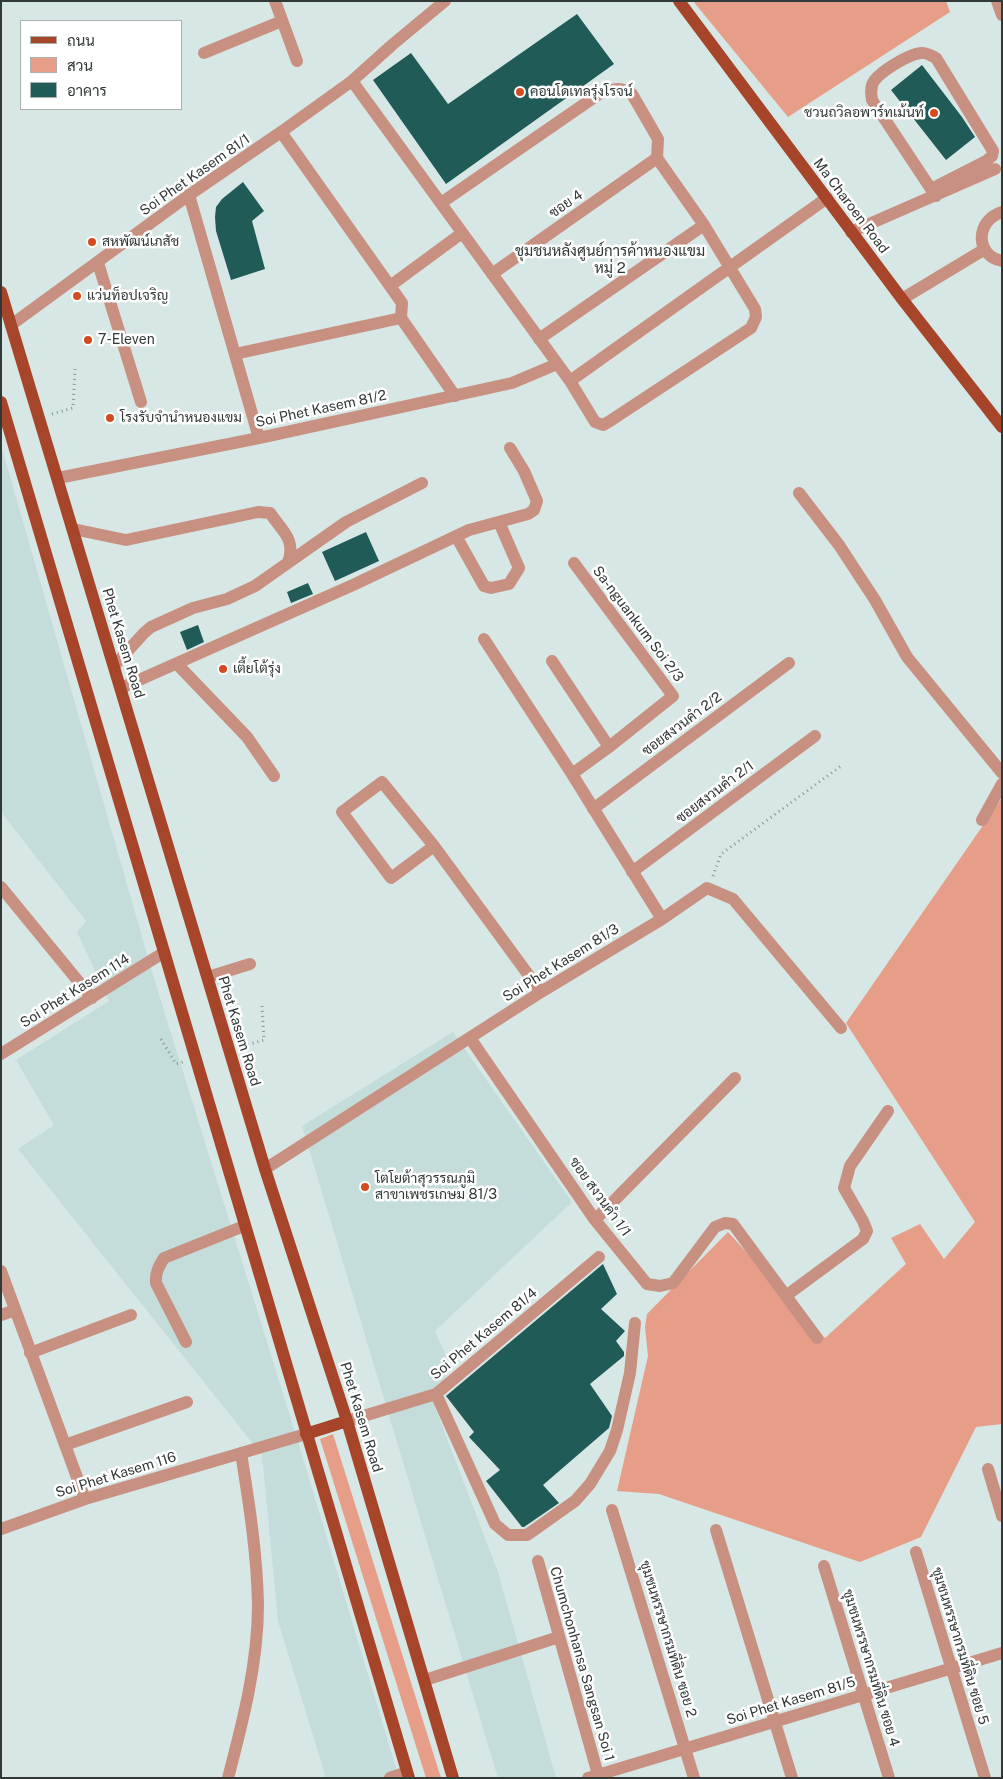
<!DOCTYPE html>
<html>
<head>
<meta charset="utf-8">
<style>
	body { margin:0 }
	#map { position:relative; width:1003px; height:1779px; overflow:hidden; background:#d7e7e5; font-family:"Public Sans",Sarabun,sans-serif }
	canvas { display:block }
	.frame { position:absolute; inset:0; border:2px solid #323838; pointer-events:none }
	.legend { position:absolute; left:20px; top:20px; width:162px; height:90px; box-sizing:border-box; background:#fff; border:1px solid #adafaf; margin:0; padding:6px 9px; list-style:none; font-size:15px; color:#323838 }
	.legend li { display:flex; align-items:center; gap:10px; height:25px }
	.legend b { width:25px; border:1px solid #adafaf }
</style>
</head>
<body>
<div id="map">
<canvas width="1003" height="1779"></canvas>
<div class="frame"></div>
<ul class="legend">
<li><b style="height:6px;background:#a7452a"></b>ถนน</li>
<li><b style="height:14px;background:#e69e89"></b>สวน</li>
<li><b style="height:14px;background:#215b58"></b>อาคาร</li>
</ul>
</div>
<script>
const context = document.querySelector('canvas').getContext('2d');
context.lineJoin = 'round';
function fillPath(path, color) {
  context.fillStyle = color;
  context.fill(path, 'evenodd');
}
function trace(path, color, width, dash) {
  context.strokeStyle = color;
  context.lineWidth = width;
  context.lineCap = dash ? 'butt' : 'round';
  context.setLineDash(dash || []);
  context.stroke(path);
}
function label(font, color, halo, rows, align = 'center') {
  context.font = font + ' "Public Sans",Sarabun,sans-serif';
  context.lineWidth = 5;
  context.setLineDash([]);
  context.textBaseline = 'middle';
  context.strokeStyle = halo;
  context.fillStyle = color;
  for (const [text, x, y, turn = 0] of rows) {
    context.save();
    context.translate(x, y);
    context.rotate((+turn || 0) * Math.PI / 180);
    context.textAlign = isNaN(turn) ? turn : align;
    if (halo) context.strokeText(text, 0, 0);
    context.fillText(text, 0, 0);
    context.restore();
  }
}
fillPath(new Path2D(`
	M1 445 153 975 299 1445 399 1778H326L278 1621 262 1455 18 1149 54 1125 16 1060 109 1001 77 932 86 921 1 812Z
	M453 1032 572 1202 435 1331 450 1365 435 1407 498 1572 556 1778H498L302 1126Z`), '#c4dddb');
fillPath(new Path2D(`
	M693 1H946L950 12 788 117Z
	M1002 798V1424L976 1427 921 1537 860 1562 659 1494 617 1491 648 1356 645 1327 647 1314 728 1232 825 1338 906 1264 891 1238 920 1224 944 1259 975 1222 846 1023Z
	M333 1434 441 1778H426L320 1439Z`), '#e69e89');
fillPath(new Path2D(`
	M577 14 614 64 446 184 373 80 411 53 448 104Z
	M922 65 962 117 975 137 946 160 891 90Z
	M243 182 264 211 252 221 265 269 231 280 216 231 215 217 216 207 222 199Z
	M366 532 379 561 335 581 322 552Z
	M308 583 313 594 291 603 287 592Z
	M198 625 204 642 187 650 180 632Z
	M603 1264 617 1294 601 1309 625 1331 616 1341 624 1352V1356L590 1384 612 1416 609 1428 543 1485 559 1503 524 1527H522L486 1481 500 1470 469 1437 474 1432 446 1396Z`), '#215b58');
trace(new Path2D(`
	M52 414 73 408 75 369
	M713 876 721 854 841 766
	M161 1039 176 1064 183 1062
	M243 1046 264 1040 262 1006`), '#899493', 3, [1, 4]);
trace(new Path2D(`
	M275 1 297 61
	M997 1 1002 15
	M204 53 282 21
	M352 81 570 381 595 422 603 425 610 421 751 328 756 317 755 309 704 225 657 158 658 139 632 94C620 86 611 89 599 94L441 203
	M281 132 402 303 401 318 455 396
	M931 189 986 161 992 156 993 151 936 58C931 56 926 52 921 53 909 54 881 71 874 81 870 87 871 94 872 100L931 189 936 196
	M189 195 259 438
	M1002 212C976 220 974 255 1002 261
	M851 232 995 169
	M98 263 141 402
	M492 274 657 158
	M390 286 462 233
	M902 299 985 249
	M11 325 189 195 281 132 352 81 392 45 445 1
	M539 339 704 225
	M235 354 401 318
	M570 381 827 198
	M58 478 259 438 512 383 557 364
	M799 493 839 545 875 600 907 657 1002 773
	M73 529 126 540 258 512 270 513C283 532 296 539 288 563
	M456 536 484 586 491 588 509 584 519 568 499 522
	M484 639 572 774 662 919
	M552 661 609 747
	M177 664 247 737 274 776
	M114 666 144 633 151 627 193 608 227 599 255 586 346 522 422 483
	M121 688 353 585 469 530 528 514 534 510 537 501 524 471 510 448
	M572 774 609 747 673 696 574 563
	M593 809 789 663
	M982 820 1002 784
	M434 846 391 878 342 812 382 782 434 846 541 992
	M632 872 815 736
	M1 887 92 998
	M208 977 250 964
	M470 1038 595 1220 647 1284 660 1286 673 1283 715 1227 725 1223 733 1224 817 1338
	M1 1054 163 953
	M265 1169 541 992 662 919 707 888 733 899 841 1028
	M595 1220 735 1078
	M1 1271 85 1499
	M787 1295 863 1239 867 1231 863 1221 844 1188 850 1166 888 1111
	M1 1315 15 1310
	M186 1342 156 1283C155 1273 159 1266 164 1258L244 1226
	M30 1353 131 1315
	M436 1394 495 1524 508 1535H527L575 1501 590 1484 610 1451 617 1430 630 1373 635 1323
	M347 1421 436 1394 599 1257
	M65 1445 187 1402
	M988 1469 1002 1516
	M612 1510 694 1778
	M1 1529 85 1499 306 1434
	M716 1530 792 1778
	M916 1552 985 1778
	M538 1561 599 1778
	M824 1566 889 1778
	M425 1680 559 1637
	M228 1778C243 1721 258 1663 258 1605 257 1553 249 1503 241 1453
	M390 1778 407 1772
	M588 1778 1002 1653`), '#c89081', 12);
trace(new Path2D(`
	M679 1 902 299 1002 427
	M1 292 265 1169 347 1421 453 1778
	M1 402 409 1778
	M306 1434 347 1421`), '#a7452a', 12);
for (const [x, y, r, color] of [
	[520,92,5,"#d44b22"],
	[934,113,5,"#d44b22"],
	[92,242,5,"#d44b22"],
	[77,296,5,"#d44b22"],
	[88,340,5,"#d44b22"],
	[110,418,5,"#d44b22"],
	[223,669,5,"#d44b22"],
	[365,1187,5,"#d44b22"]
]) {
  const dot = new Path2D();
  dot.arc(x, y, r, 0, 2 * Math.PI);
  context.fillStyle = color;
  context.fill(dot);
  trace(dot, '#fff', 2);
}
label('14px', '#323838', '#fff', [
	["คอนโดเทลรุ่งโรจน์",530,92],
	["ชวนถวิลอพาร์ทเม้นท์",924,113,"right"],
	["สหพัฒน์เภสัช",102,242],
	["แว่นท็อปเจริญ",87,296],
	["7-Eleven",98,340],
	["โรงรับจำนำหนองแขม",120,418],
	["เตี้ยโต้รุ่ง",233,669],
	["โตโยต้าสุวรรณภูมิ",375,1179],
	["สาขาเพชรเกษม 81/3",375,1195]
], 'left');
label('14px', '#323838', '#fff', [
	["Soi Phet Kasem 81/1",195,175,-35],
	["ซอย 4",566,204,-35],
	["Ma Charoen Road",851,206,53],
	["Soi Phet Kasem 81/2",321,409,-12],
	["Sa-nguankum Soi 2/3",638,624,53],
	["Phet Kasem Road",123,643,73],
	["ซอยสงวนคำ 2/2",682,724,-37],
	["ซอยสงวนคำ 2/1",715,792,-37],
	["Soi Phet Kasem 81/3",561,963,-32],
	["Soi Phet Kasem 114",75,991,-32],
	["Phet Kasem Road",239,1031,73],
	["ซอย สงวนคำ 1/1",600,1197,54],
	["Soi Phet Kasem 81/4",484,1334,-40],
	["Phet Kasem Road",361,1417,73],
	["Soi Phet Kasem 116",116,1475,-17],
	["ชุมชนหรรษากรมที่ดิน ซอย 2",668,1639,73],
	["ชุมชนหรรษากรมที่ดิน ซอย 5",960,1646,73],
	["Chumchonhansa Sangsan Soi 1",582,1664,74],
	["ชุมชนหรรษากรมที่ดิน ซอย 4",871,1668,73],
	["Soi Phet Kasem 81/5",791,1701,-17]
]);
label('15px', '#323838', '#fff', [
	["ชุมชนหลังศูนย์การค้าหนองแขม",610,251],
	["หมู่ 2",610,268]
]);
</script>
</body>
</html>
